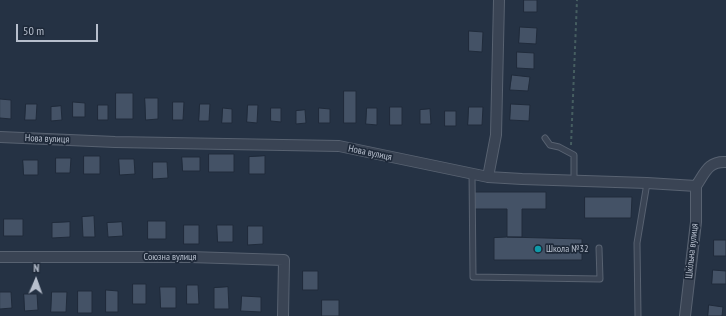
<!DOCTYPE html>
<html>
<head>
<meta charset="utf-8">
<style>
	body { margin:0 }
	#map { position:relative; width:726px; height:316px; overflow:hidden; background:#253244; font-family:"PT Sans Narrow",sans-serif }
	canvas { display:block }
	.north { position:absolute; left:16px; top:260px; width:40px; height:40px; -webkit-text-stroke:3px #1e2939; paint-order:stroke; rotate:2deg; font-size:11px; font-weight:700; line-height:16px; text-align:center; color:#b7bfcd }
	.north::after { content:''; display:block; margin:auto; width:14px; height:18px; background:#b7bfcd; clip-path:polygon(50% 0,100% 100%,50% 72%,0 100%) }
	.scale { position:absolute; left:16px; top:24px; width:82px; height:18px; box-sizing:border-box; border:2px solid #b7bfcd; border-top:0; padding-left:5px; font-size:12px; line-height:14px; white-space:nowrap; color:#b7bfcd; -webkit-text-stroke:3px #1e2939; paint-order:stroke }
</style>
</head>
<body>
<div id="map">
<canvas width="726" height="316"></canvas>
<div class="north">N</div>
<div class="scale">50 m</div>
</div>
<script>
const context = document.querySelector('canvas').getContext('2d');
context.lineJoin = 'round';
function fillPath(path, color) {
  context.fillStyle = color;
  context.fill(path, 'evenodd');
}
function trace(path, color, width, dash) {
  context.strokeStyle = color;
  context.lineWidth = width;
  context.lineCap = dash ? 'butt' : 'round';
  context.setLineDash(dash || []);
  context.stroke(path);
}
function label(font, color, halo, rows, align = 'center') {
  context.font = font + ' "PT Sans Narrow",sans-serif';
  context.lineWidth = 3.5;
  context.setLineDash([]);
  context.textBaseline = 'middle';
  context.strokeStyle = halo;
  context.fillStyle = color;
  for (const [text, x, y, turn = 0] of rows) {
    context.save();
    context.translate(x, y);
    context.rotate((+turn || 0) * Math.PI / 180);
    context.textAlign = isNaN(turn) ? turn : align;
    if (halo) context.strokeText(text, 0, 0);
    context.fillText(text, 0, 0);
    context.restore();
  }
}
const building = new Path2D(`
	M524 0H537V12H524Z
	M520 27 537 28 536 44 519 43Z
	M469 31 483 32 482 52 469 51Z
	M517 52 534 53V69L517 68Z
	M512 75 530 77 528 91 510 90Z
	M344 91H356V123H344Z
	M116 93H133V119H116Z
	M145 98H158V119L146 120Z
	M0 99 11 100V119L0 118Z
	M73 102 85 103V117H73Z
	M173 102H184L183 120H173Z
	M26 104H37L36 120H25Z
	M200 104H210L209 121H199Z
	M511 104 530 105 529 121 510 120Z
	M98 105H108V120H98Z
	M248 105H258L257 123 247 122Z
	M61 106 62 120 51 121V107Z
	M390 107H402V125H390Z
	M469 107H483L482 125H468Z
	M223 108 232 109V123H222Z
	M271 108H281V122L271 121Z
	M319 108 330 109V123H319Z
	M367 108H377V125L366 124Z
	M430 109 431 124H420V110Z
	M305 110 306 123 296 124V111Z
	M445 111H456V126H445Z
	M209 154H234V172H209Z
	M84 156H100V174H84Z
	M265 156V174H249V157Z
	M182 157H200V171H183Z
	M56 158H71L70 173H56Z
	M119 159H134L135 174 120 175Z
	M23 160H38V175H24Z
	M153 162H167L168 178 153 179Z
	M475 192H546V209H522V237H507V209H475Z
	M585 197H632L631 218H585Z
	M94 216 95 237H83L82 217Z
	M4 219H23V236H4Z
	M148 221H166V239H148Z
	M70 222V237L52 238V223Z
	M122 222 123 236 108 237 107 223Z
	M184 225H199V244H184Z
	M217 225H233V242H218Z
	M248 226H263V244L248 245Z
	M507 237 582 239V260H494V238Z
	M714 240H726V256H714Z
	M713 270 726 271V284H712Z
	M303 271H318V290H303Z
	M133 284H146V304H133Z
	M187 285H198L199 304H187Z
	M160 287H176V308H161Z
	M228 287 229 309H214V288Z
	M106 290 118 291V312H106Z
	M78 291H92V313H78Z
	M0 292H11L12 308 0 309Z
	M52 292H67L66 312H51Z
	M24 294H37L38 310 25 311Z
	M242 296 261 297V312L241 311Z
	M322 300H339V316H322Z
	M709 305 723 307 722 316H708Z`);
fillPath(building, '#445266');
trace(building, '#202b3b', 1);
const service = new Path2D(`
	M545 138 550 145 559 147 574 155V181
	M472 173 473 277 600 279 599 248
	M638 316 637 243 647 183`);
const minor = new Path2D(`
	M0 137 115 142 339 146 488 177 522 179 647 183 696 186C705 173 708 161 726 162
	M488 177 496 135 499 0
	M0 257H190L284 260 283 316
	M685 316 696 222V186`);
trace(service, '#586271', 7);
trace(minor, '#586271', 12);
trace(new Path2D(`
	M571 145 577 0`), '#465e61', 2, [3, 3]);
trace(service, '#3a4454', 5);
trace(minor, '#3a4454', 10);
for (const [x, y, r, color] of [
	[538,249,4,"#0f9aa8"]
]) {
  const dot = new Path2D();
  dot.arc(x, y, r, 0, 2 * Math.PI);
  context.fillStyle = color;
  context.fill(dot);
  trace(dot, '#1e2939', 1.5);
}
label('10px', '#b7bfcd', '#1e2939', [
	["Нова вулиця",47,139,2],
	["Нова вулиця",370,153,12],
	["Шкільна вулиця",692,251,-84],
	["Союзна вулиця",170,257]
]);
label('10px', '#b7bfcd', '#1e2939', [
	["Школа №32",546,249]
], 'left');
</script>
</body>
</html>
